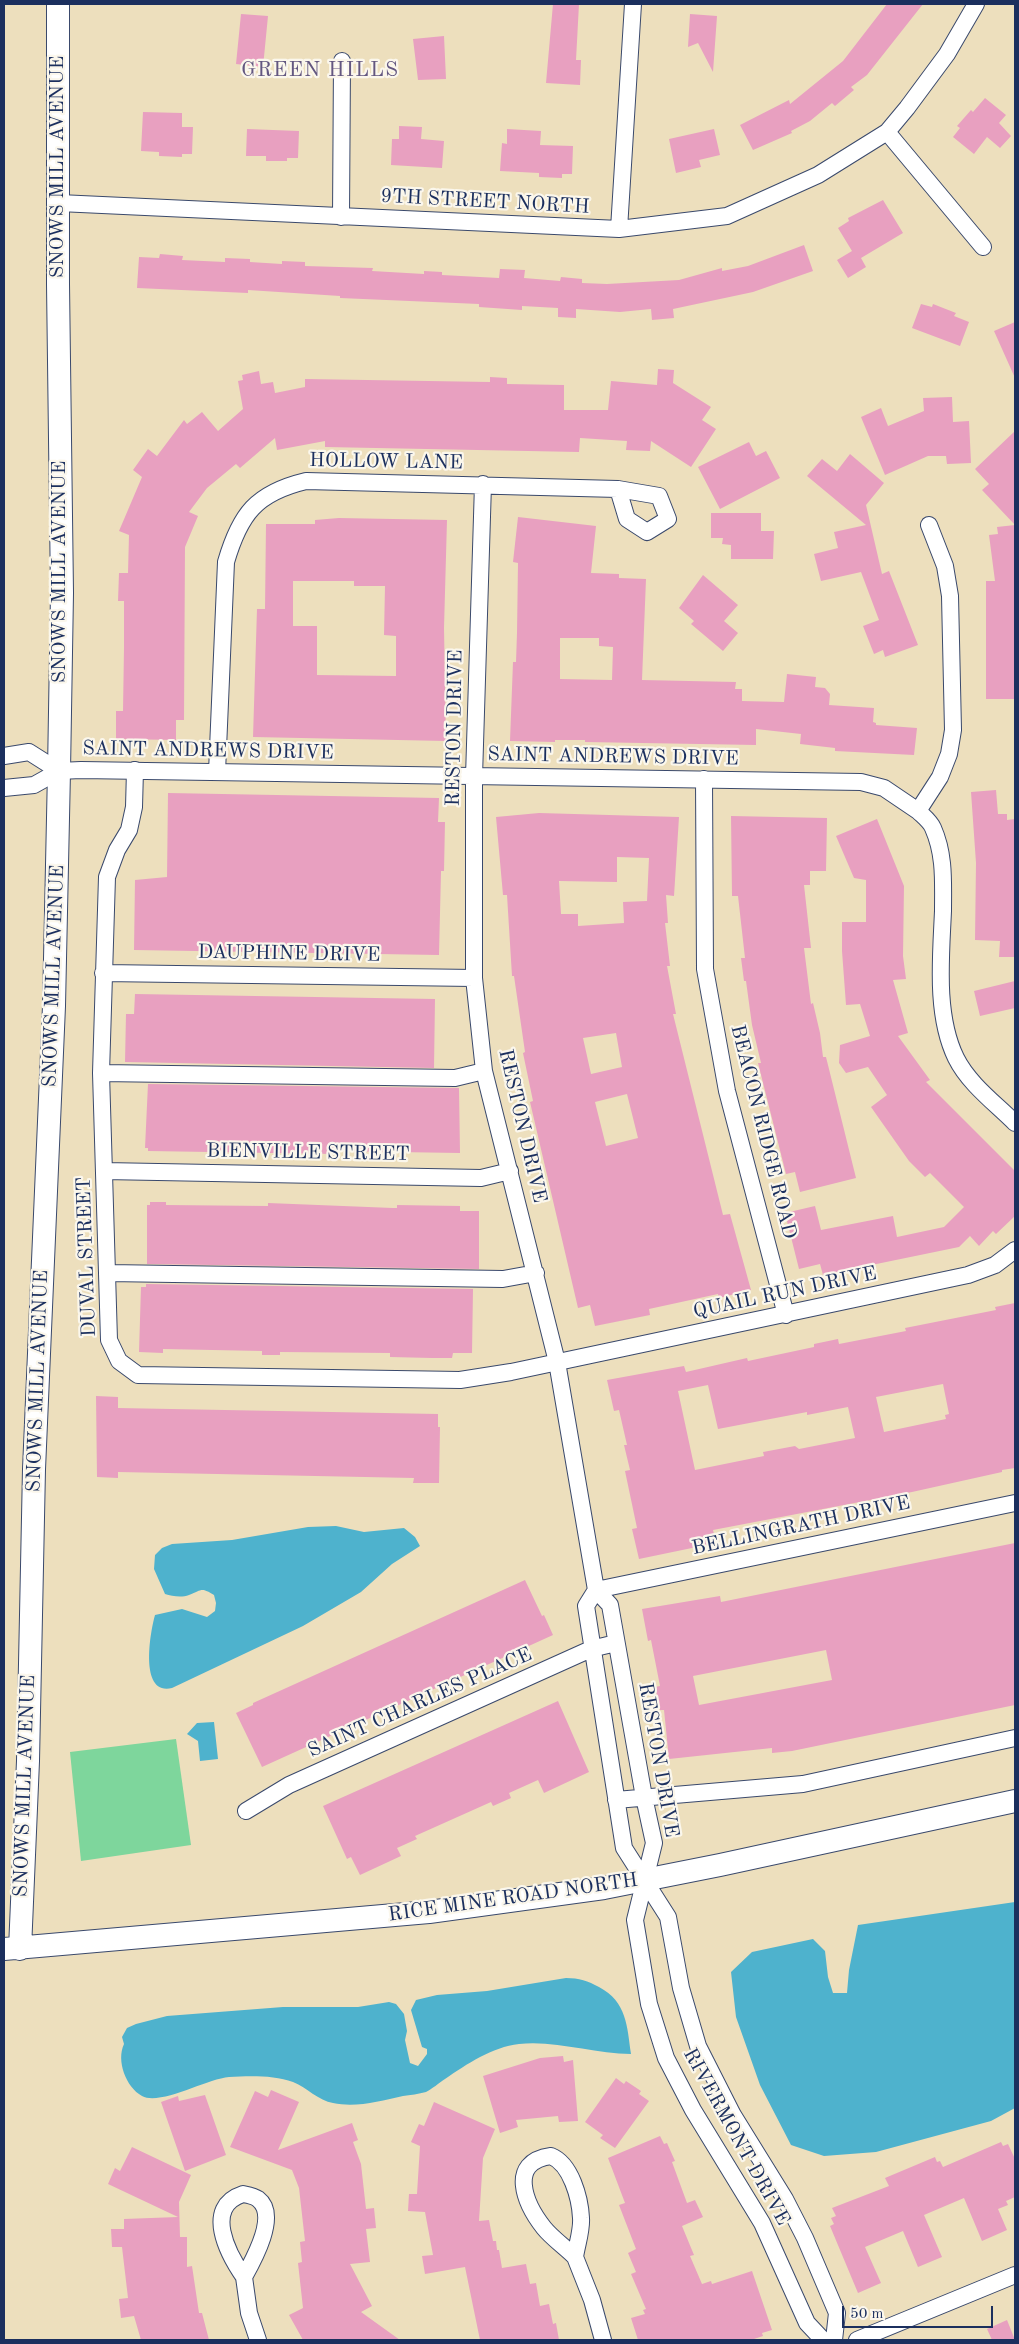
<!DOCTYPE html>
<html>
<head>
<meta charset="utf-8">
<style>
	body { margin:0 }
	#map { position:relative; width:1019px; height:2344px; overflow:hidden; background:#eddfbd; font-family:"Old Standard TT",serif }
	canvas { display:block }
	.frame { position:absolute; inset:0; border:5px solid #1b2f5e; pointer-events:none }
	.scale { position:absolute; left:842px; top:2306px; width:151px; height:22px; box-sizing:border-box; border:2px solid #1b2f5e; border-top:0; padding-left:6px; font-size:15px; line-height:18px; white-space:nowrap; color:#1b2f5e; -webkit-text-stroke:4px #fbf7ec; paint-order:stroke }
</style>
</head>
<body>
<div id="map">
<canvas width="1019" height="2344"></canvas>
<div class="frame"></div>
<div class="scale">50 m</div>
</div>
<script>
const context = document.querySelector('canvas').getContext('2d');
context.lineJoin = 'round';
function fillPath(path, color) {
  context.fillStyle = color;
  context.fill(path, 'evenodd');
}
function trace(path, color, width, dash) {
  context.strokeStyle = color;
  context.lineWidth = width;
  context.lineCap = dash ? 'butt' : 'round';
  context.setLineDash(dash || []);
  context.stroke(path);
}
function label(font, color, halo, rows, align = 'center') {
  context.font = font + ' "Old Standard TT",serif';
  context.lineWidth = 4.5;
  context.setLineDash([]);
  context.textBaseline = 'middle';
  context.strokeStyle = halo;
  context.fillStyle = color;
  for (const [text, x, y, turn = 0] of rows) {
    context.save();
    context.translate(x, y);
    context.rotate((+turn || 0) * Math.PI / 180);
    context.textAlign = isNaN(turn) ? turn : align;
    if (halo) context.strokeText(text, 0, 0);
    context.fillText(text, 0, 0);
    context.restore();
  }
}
fillPath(new Path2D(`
	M176 1739 191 1845 81 1861 70 1752Z`), '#7ed69c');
fillPath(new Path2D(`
	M336 1526 364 1532 404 1528 415 1537 420 1546 392 1564 361 1592 303 1626 172 1688C139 1696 150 1633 155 1615L182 1609 207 1617 215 1611 216 1603 214 1595C201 1587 202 1590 189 1595 181 1598 172 1596 165 1594L154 1569 155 1555 162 1548 172 1544 232 1540 308 1527Z
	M214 1722 218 1759 200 1761 198 1741 187 1734 197 1723Z
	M1015 1902V2108L991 2121 876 2152 824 2156 791 2145 760 2085 736 2017 731 1972 752 1952 813 1939 825 1951 828 1977 833 1993H847L849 1970 858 1925Z
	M566 1978C579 1978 588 1981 599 1987 627 2002 627 2026 631 2054 594 2054 556 2040 519 2044 492 2047 467 2064 445 2079 439 2083 432 2089 426 2092 419 2094 410 2095 403 2096 380 2101 356 2108 333 2103 319 2101 306 2087 293 2082 274 2075 249 2076 229 2077 206 2079 160 2106 142 2096 126 2087 116 2061 124 2044L122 2037 127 2028 136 2024 167 2016 283 2007H358L389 2002 396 2004 404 2014 407 2031 405 2040 410 2063 418 2066 427 2054V2049L422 2047 411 2010 416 2000 437 1995 487 1991Z`), '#4eb2cd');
fillPath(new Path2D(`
	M553 4H579L576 60H581L580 85 546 83Z
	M887 4H923L867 75 851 87 854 90 835 106 832 103 810 121 791 131 792 133 753 150 740 125 789 100 790 104 843 61Z
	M241 14 268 16 263 67 236 64Z
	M690 14 717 16 713 72 698 43 688 47Z
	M444 36 446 79 418 80 413 39Z
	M985 98 1006 115 999 123 1011 136 1000 148 987 137 974 154 953 137 960 128 957 126 971 110 973 112Z
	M143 112 182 113V127H193L192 154H182V157L159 156V152L141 151Z
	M399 126 422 127 421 139 444 141 442 168 391 165 392 139H399Z
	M247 129 299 131 298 158H287V161H266V156H246Z
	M507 129 541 131 540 145 573 146 572 174H562V178L539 177V173L500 171 502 143 507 144Z
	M714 129 720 155 699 160 701 167 676 173 669 139Z
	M883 200 903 233 861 258 866 267 848 278 837 260 852 251 838 228 849 221 848 218Z
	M804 245 813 271 753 292 673 309 674 318 652 320 651 309 620 312 576 309V318L558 317V308L522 306V310L479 307V304L340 298V296L248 290V293L137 288 139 257 159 258 160 254 183 256 182 260 225 262V258L250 259V262L282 264V261L305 262V266L373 268 372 271 424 274V271L442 272V275L499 278 500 269 525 270 524 278 560 281 561 277 582 279V283L607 284 679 280 722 268V271L748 266Z
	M921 304 932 307 933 304 956 313 954 316 969 322 960 346 912 328Z
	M1015 322V378L994 331Z
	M658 369 674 370 673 383 711 407 702 420 716 429 691 467 651 441 650 451 626 450 627 441 580 438 579 452 325 447V441L277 450 275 438 240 468 236 464 207 488 189 512 198 516 185 547 184 720H176V740L116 739V711H123L124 648V601H118L119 573H128L129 535 119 531 142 477 133 470 148 449 157 456 184 420 187 424 202 412 218 431 243 409 238 381 243 380 242 375 259 371 261 384 273 382 275 393 305 387V379L490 382V377L507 378V384L564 385V410H608L611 381 657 385Z
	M952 397 953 422 969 421 971 463 947 464 946 456H928L885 475 861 417 881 408 888 426 924 411 923 398Z
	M1015 431V699H986V581H995L989 535 998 534 997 527 1015 525 982 490 989 484 975 469Z
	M749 442 756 456 766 451 780 478 720 509 698 467Z
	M850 454 884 483 866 505 882 574 889 571 918 645 885 657 883 650 874 654 863 626 879 620 861 572 821 581 814 554 838 548 834 532 866 525 807 476 822 459 837 471Z
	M711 513H761V531H774L773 559H731V545L722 544 723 538H711Z
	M518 517 596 526 591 573 619 574V578L646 579 642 680 736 682 735 689H742V701L784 702 787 674 816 677 815 687 825 688 830 694 829 705 874 708 873 722 876 723V725L917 728 914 755 835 751V748L800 744 801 734 756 729V745L585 742V740H555V742L510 741 513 662H516L517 633 518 563 513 562ZM560 638H599V646L613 647 612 680 560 679Z
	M339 518 447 520 444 628 446 741 253 737 257 609H265L266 524H315V520ZM293 581H354V586H385L384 635 396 636V676L317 675V626H293Z
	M703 575 738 605 724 621 738 633 723 651 691 624 694 621 679 608Z
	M996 790 998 814H1007V820L1015 819V957H999L1000 941 975 940 976 863 971 792Z
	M168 793 439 798 438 822H445L444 871H441L439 955 134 950 135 880 167 877Z
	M539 813 679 817 674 896 666 895 668 923H665L670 966H667L676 1014H673L723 1215 730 1214 751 1290 719 1298 718 1294 649 1309 650 1315 595 1326 590 1305 578 1308 530 1102 533 1101 523 1053 525 1052 514 976H512L507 895H503L496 817ZM617 857 649 858 647 901 623 902 624 923 578 926V914H561L559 881 617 882ZM616 1033 622 1067 591 1074 583 1038ZM627 1094 638 1138 606 1146 595 1102Z
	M731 816 827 818 826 871H810V885H804L811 948H804L811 1004 813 1003 820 1033 823 1057H826L856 1178 800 1192 795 1172 786 1174 758 1063H761L752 1025 746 981H744L741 958H745L738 896H732Z
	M877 819 904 886 903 956 906 979 893 980 908 1033 898 1036 930 1080 926 1082 1015 1171V1216L996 1234 993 1231 979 1246 970 1236 959 1247 823 1275 820 1264 799 1269 785 1213 815 1206 821 1230 893 1216 897 1237 944 1227 964 1207 930 1173 925 1177 909 1161 871 1107 887 1095 868 1067 846 1073 839 1063 840 1045 870 1036 860 1004 846 1005 842 951V922H866V880L854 878 836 836Z
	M1015 981V1008L980 1016 974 991Z
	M135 994 435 999 434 1068 125 1062 126 1014H134Z
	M148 1084 459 1088 460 1153 334 1151V1154L148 1151V1148H145Z
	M150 1202H166V1205L268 1206V1203L393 1208H397V1205L460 1206V1211H479V1269L147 1264V1205H150Z
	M146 1284 473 1289 472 1353H453L452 1358H432L390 1357V1353L280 1352V1355H262V1351L163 1349V1353L139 1352 141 1287H146Z
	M1015 1303V1468L1002 1470V1472L912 1492 713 1530 716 1543 639 1559 632 1529 637 1528 625 1471 630 1470 624 1445H627L619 1410 614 1411 607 1380 684 1366 686 1372 747 1358 748 1361 814 1347V1344L838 1339 839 1344 906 1331 905 1328 996 1310 995 1307ZM943 1384 949 1414 945 1415 946 1419 884 1432 876 1397ZM708 1385 718 1429 807 1412V1415L848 1407 855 1438 799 1449 795 1446 763 1452 764 1456 695 1470 678 1391Z
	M96 1396 118 1397V1408L438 1414V1427H440L439 1483H413L414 1478 118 1472V1478L97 1477Z
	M1015 1543V1705L792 1751 772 1753V1748L669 1759 664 1710H660L655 1687 660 1686 651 1640 648 1641 642 1609 720 1596 721 1602ZM826 1650 832 1680 699 1705 693 1676Z
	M525 1580 542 1616 544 1615 553 1635 262 1767 236 1713 253 1705V1703Z
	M558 1701 589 1772 544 1793 538 1780 509 1793 511 1798 493 1806 491 1802 415 1836 417 1839 397 1848 401 1856 360 1875 351 1857 347 1859 323 1806Z
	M563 2056 564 2062 573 2060 578 2121 559 2122 558 2116 516 2120 518 2127 500 2133 483 2076 540 2058Z
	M616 2078 624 2084 626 2081 641 2091 639 2094 649 2101 615 2148 600 2138 603 2135 585 2122Z
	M271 2090 299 2102 278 2150 352 2123 358 2140 353 2142 361 2164 366 2209 374 2208 376 2228 366 2229 370 2262 350 2264 372 2306 361 2312 400 2340H303L289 2315 303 2308 298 2263 302 2262 300 2242 305 2241 299 2188 292 2170 230 2147 255 2091 268 2097Z
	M205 2095 226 2155 185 2171 161 2102 178 2096 179 2101Z
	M434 2102 495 2129 483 2158 479 2221 489 2220 493 2241H496L497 2250H499L502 2268 526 2264 530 2284 536 2283 540 2306 549 2304 553 2324 556 2323 559 2340H480L465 2267 425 2274 422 2256 433 2255 425 2212 408 2211 409 2194H417L420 2146 411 2142 419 2124 424 2126Z
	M660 2136 664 2144 667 2143 675 2161 672 2162 687 2203 695 2200 703 2217 682 2226 694 2255 690 2256 702 2284 711 2281 712 2284 752 2271 772 2330 762 2333 763 2336 751 2340H638L631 2318 645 2314 643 2310 646 2309 631 2274 636 2272 628 2253 636 2249 619 2205 625 2203 608 2158Z
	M1001 2142 1003 2146 1008 2144 1015 2159V2197L1006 2201 1008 2205 998 2209 1007 2230 982 2241 964 2198 924 2215 942 2257 918 2267 903 2231 865 2247 881 2283 858 2293 830 2226 834 2224 831 2218 836 2216 832 2208 889 2186 885 2178 935 2157 937 2162 940 2161 943 2167Z
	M132 2147 191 2175 179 2202 180 2237H187V2267L192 2266 199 2313H202L209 2340H141L134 2316 121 2318 119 2299 128 2298 122 2247H112L111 2229H124V2219L178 2217 108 2184 115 2168 120 2171Z
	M1007 2320 1015 2340H992L987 2329Z`), '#e8a0c0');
const minor = new Path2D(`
	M887 132 983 247
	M59 203 619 229 727 216 818 175 887 132 907 108 947 54 976 4
	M341 217 342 61
	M619 229 633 4
	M483 484 474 777V978L484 1071 557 1362 596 1590 610 1605 644 1797 654 1843 635 1920 649 2004 666 2058 693 2110 762 2223 807 2323 823 2340
	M929 525 945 566 950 596 953 730 949 754 940 777 918 811C923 816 930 821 933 828 945 855 943 882 943 911 941 957 935 1015 956 1058 969 1084 995 1103 1015 1123
	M4 756 29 752 59 771
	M135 770 134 807 129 830 117 850 107 877 101 1073 109 1340 119 1361 138 1375 460 1380 511 1372 968 1275 995 1265 1015 1250
	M217 772 226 562C240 514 256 493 306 481L618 489 659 496 668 519 647 532 627 519 618 489
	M704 779 705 969 727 1091 786 1315
	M4 788 34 785 59 771 81 770 861 782 884 788 918 811
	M103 973 474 978
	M101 1073 455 1078 484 1071
	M104 1171 481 1178 510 1171
	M108 1273 503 1279 536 1273
	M596 1590 586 1606 624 1848 668 1917 681 1988 698 2046 733 2115 785 2199 805 2238 837 2313 834 2340
	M596 1590 1015 1503
	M616 1800 803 1784 1015 1738
	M246 1811 289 1785 591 1649 616 1643
	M551 2156C571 2164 580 2198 581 2218 582 2230 577 2244 575 2257 565 2247 552 2238 544 2228 525 2204 507 2162 551 2156Z
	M243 2194C248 2195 254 2196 258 2199 279 2215 253 2261 244 2277 228 2254 203 2207 243 2194Z
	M575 2257 592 2300 603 2340
	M244 2277 249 2313 258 2340
	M857 2340 1015 2275`);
const secondary = new Path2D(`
	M4 1949 429 1912 604 1888 720 1865 1015 1801
	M20 1949 28 1761 34 1469 54 1006 59 771 62 593 58 284V4`);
trace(minor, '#3a496c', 18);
trace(secondary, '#3a496c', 24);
trace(minor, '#fff', 16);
trace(secondary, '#fff', 22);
label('20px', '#1b2f5e', '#fbf7ec', [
	["SNOWS MILL AVENUE",58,167,-90],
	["9TH STREET NORTH",485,202,3],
	["HOLLOW LANE",386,462,1],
	["SNOWS MILL AVENUE",60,572,-90],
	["RESTON DRIVE",455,728,-89],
	["SAINT ANDREWS DRIVE",208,751,1],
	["SAINT ANDREWS DRIVE",613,757,1],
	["DAUPHINE DRIVE",289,954,1],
	["SNOWS MILL AVENUE",54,976,-88],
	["RESTON DRIVE",522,1126,77],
	["BEACON RIDGE ROAD",763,1132,76],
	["BIENVILLE STREET",308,1153,1],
	["DUVAL STREET",87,1257,-92],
	["QUAIL RUN DRIVE",785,1293,-12],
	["SNOWS MILL AVENUE",38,1381,-88],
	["BELLINGRATH DRIVE",801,1526,-12],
	["SAINT CHARLES PLACE",420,1703,-24],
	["RESTON DRIVE",658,1760,80],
	["SNOWS MILL AVENUE",25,1786,-88],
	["RICE MINE ROAD NORTH",513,1898,-8],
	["RIVERMONT DRIVE",736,2137,61]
]);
context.letterSpacing = '1px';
label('21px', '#635780', '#fbf7ec', [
	["GREEN HILLS",320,70]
]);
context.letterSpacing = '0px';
</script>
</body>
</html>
